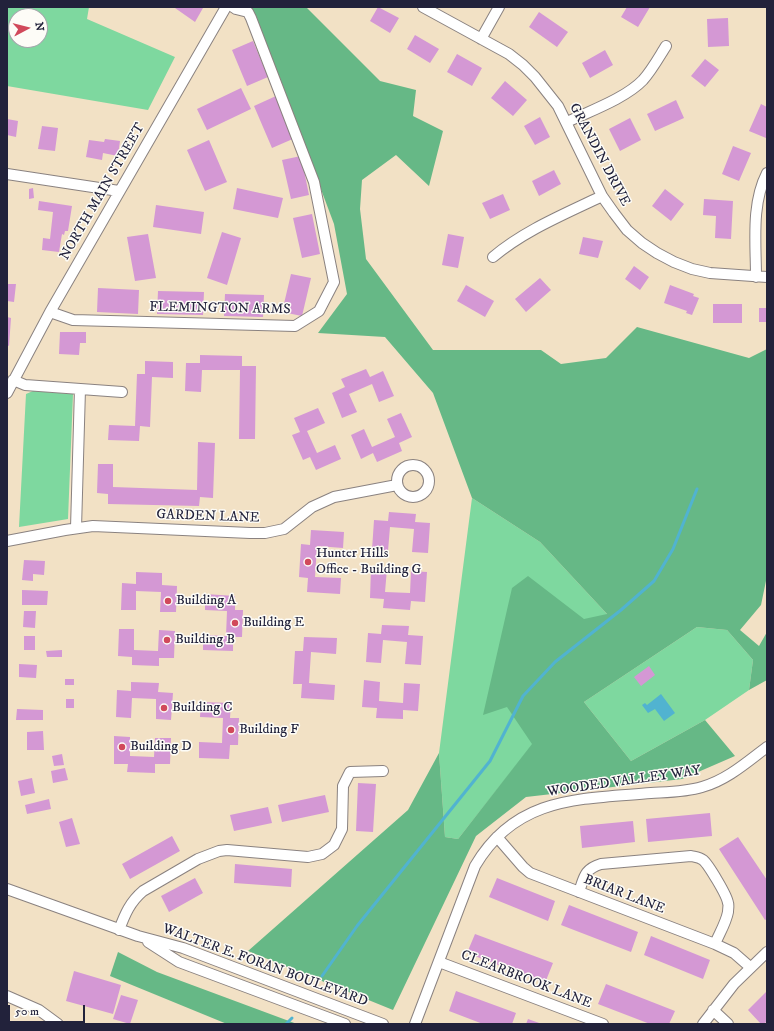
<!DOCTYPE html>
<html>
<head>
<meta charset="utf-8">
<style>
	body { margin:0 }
	#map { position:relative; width:774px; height:1031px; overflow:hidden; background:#f2e1c5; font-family:"IM FELL DW Pica",serif }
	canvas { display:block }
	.frame { position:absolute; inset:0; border:8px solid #22223b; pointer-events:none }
	.north { position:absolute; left:8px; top:8px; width:40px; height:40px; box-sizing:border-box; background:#fdfcf7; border:1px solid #a5a5ac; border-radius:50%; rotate:83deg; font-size:11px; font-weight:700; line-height:16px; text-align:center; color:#22223b }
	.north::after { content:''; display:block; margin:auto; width:14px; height:18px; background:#d1495b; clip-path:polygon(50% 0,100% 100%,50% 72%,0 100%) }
	.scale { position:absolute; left:8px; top:1005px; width:77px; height:18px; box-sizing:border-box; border:2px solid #22223b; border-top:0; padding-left:5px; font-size:12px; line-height:14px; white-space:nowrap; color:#22223b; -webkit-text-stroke:3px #fdfcf7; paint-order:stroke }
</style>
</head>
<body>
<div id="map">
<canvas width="774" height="1031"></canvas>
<div class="frame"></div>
<div class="north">N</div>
<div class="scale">50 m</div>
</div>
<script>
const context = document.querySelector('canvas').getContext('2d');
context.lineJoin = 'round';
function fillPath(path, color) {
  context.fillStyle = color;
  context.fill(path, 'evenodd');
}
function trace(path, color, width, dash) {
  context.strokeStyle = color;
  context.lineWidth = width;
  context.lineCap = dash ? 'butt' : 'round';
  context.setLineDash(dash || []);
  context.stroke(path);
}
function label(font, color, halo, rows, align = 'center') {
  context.font = font + ' "IM FELL DW Pica",serif';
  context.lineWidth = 3;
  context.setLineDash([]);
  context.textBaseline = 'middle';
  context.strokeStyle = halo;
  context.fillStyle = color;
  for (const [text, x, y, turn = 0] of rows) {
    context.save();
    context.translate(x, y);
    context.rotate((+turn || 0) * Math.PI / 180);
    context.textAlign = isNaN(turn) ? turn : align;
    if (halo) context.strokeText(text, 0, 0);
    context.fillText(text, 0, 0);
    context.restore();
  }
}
fillPath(new Path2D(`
	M7 7H89L87 19 175 57 148 110 7 86ZM16 16H40V40H16Z
	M33 391 73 394 68 519 19 527 26 394Z
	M472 498 540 542 607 614 533 744 458 839 445 837 439 753Z
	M697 627 727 630 753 660 749 690 705 720 631 761 584 702Z`), '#7ed89f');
fillPath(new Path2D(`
	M253 7H306L380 81 416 90 413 116 443 131 429 186 396 155 362 180 360 209 366 259 433 350H541L561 364 606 358 637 327 749 358 767 349V576L761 605 740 630 759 646 767 632V680L749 690 753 660 727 630 697 627 584 702 631 761 705 720 735 756 682 779 526 797 476 836 393 1010 248 951 408 810 439 753 445 837 458 839 532 744 507 707 483 715 512 588 528 576 584 619 607 614 540 542 472 498 433 393 385 337 318 333 347 294 334 224 256 16 248 12Z
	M118 952 157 972 297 1024H227L110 976Z`), '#66b886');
fillPath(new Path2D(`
	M661 694 675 713 664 721 655 709 648 713 642 705 645 703 647 705Z`), '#51b3d0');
trace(new Path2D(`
	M322 976 357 926 490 761 523 696 555 662 621 610 654 581 673 549 697 489
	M286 1024 292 1018`), '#51b3d0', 3);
fillPath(new Path2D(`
	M175 7H202L203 8 195 22 175 8Z
	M378 7 399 18 390 33 370 21Z
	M627 7H650L638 27 621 17Z
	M539 12 568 32 557 47 529 27Z
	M728 18 729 46 708 47 707 19Z
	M415 35 439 49 430 63 407 49Z
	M253 41 268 77 247 86 232 50Z
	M605 50 613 65 590 78 582 63Z
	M457 54 482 68 472 86 447 72Z
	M705 59 719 70 705 87 691 76Z
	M505 81 527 100 513 116 491 98Z
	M241 88 251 109 207 130 197 109Z
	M276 96 295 138 272 148 254 106Z
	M676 100 684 118 655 131 647 114Z
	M761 104 767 107V135L766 138 749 131Z
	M540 117 550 137 535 145 524 126Z
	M630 118 641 140 620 151 609 129Z
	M7 119 18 121 16 137 7 135Z
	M42 126 58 128 55 151 38 149Z
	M105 139 120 141 118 156 103 153 102 160 86 157 89 140 104 142Z
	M209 140 227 182 205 191 187 150Z
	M733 146 751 153 739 181 722 174Z
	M301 156 309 195 291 199 282 160Z
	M554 170 561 184 539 196 532 181Z
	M33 188 34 198 29 199V189Z
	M237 188 283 198 278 218 233 209Z
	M665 189 684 204 671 221 652 206Z
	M503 194 510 210 490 219 482 203Z
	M704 199 733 201 731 239 715 238 716 216 703 215Z
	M39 201 72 206 68 231H65L64 235 62 234 59 252 42 250 43 238 50 239 53 212 38 210Z
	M156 205 204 212 201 234 153 227Z
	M312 214 320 254 302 258 293 218Z
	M222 232 241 238 227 285 207 278Z
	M148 234 156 278 135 281 127 237Z
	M448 234 464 237 458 268 442 265Z
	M583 237 603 241 598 258 579 254Z
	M634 266 649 277 640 290 625 279Z
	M291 274 311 278 302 316 282 312Z
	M540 278 551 290 526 312 515 299Z
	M7 284H16L14 302 7 301Z
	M466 285 494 301 485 317 457 301Z
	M670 285 694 294 693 296 699 298 692 315 686 313 687 311 664 303Z
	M98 288 139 290 138 314 97 312Z
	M158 291 204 292 203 315 157 314Z
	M225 294 264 295 263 317 224 316Z
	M713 304H742V323H713Z
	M759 308H767V322H759Z
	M7 317 11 318 9 346 7 345Z
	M60 332H86V343H80L79 355 59 354Z
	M200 355 242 356V366H256L255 439H239L240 370H202L201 392 185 391 186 363H200Z
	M145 361 173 362V378L152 377 150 427 140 426 139 441 108 440 109 425 135 426 137 374H145Z
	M366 369 370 377 383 371 394 396 379 402 372 384 349 394 357 412 342 418 332 393 345 387 341 379Z
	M318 408 325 423 307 431 317 453 335 445 341 459 316 470 310 457 303 460 292 435 300 432 294 418Z
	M401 413 412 437 399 443 402 451 377 462 373 453 361 459 351 435 364 429 372 447 395 437 387 419Z
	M198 442 215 443 213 498 200 497 199 506 108 504V494L97 493 98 464H113V487L197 490Z
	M389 512 416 514 415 522 430 523 428 553 412 552 414 529 390 527 388 551 372 550 374 520 388 521Z
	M311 530 344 532 343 548 317 546 315 577 341 578 340 594 307 592 308 578 299 577 301 544 310 545Z
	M24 560 45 561 44 575 33 574V581L22 580Z
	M371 568 387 569 385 592 410 593 411 571 427 572 425 602 411 601 410 610 383 608 384 599 370 598Z
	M136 572 162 573V585L177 586 176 612H160L161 592 136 591V610H121L122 583 136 584Z
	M22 590 48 591 47 605H22Z
	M205 594 235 596V610H243L242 637H233V651L203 650V635L226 636 227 611 205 610Z
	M24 611H36L35 628 23 627Z
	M382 625 409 626 408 635 423 636 421 665 405 664 407 642 383 640 381 663 366 662 368 633 381 634Z
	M119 629H134V650L158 651 159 630 175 631 174 658H159V666L132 665V657L118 656Z
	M24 636H35V650H24Z
	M304 637 337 638 336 654 311 652 309 683 335 685 334 700 301 698 302 684H293L295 651H303Z
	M62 650V657H47L46 651Z
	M19 664 37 665 36 678 19 677Z
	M649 666 655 675 641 686 634 677Z
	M65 679H74V685H65Z
	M364 680 380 682 379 701 403 703 404 683 420 684 418 711 403 710V719L376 718 377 708 362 707Z
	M131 682 159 683 158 692 173 693 171 720 156 719V699L132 698 131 718 116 717 117 690 131 691Z
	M66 699H74V708H66Z
	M201 702 231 703 230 718H239L238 745H230L229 759 199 758V742L222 743 223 718 200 717Z
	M17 709 43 710V720H16Z
	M43 731 44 750H27V732Z
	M114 736 130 737V756L154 757 155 738H171L170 764H155V773L127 772 128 764H114Z
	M62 754 64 765 54 766 52 756Z
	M65 768 68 780 53 783 51 771Z
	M32 778 35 793 21 796 18 781Z
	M358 783 376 784 373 832 356 831Z
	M325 795 329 812 282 822 278 805Z
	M49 799 51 809 27 814 25 805Z
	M268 807 272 823 234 831 230 815Z
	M710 813 712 836 648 842 646 819Z
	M72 818 80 844 66 847 59 822Z
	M633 821 635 842 582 848 580 826Z
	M172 836 180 851 130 879 122 864Z
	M738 837 767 880V919L765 920 719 849Z
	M235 864 292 869 291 887 234 883Z
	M195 878 203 893 169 912 161 896Z
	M497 878 555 901 548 921 489 897Z
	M569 905 638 932 631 952 561 925Z
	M475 934 553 963 545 983 467 953Z
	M651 936 710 960 703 979 644 955Z
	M74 971 121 985 113 1014 66 1001Z
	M606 984 675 1011 669 1024H650L598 1004Z
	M456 991 516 1013 512 1024H483L449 1011Z
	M767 991V1021L764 1024H761L748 1010Z
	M121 995 138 1000 130 1024 113 1019Z
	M528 1019 542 1024H526Z`), '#d498d4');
const minor = new Path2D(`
	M423 7 509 54 523 65 535 77 558 106 602 196 614 213 627 230 642 243 657 253 674 262 692 269 710 273 767 277
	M481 39 499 7
	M567 122C590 111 626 98 643 80 652 70 659 57 666 46
	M7 174 119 191
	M493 257C525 230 565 214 602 196
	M756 277C756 243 751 204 767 173
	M50 312 73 320 295 326 319 311 334 282 314 182 251 18 248 12 236 9 233 7
	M13 380 25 385 122 392
	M7 393 50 312 226 7
	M397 481a16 16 0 1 1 32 0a16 16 0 1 1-32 0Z
	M76 528 80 389
	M7 541 65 530 93 526 250 533H265L284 529 312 507 334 497 397 485
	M497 837 523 867 530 873 715 944 734 953 750 967
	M7 889 138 936 183 948 383 1024
	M579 892C584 878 584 869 601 864L691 856C695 857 699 857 703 860 708 864 727 895 728 903 729 905 728 909 728 912 726 923 719 934 715 944
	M119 930C125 914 130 902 143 891L198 859 219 851 227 850 308 857 322 854 334 845 342 829 343 786 350 772 383 771
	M148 942 179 962 345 1024
	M439 962 603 1024
	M7 996 39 1010 58 1024
	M713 1010 728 1024
	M415 1024 475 866C516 796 580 799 651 793 668 792 686 792 702 787 727 780 747 762 767 747
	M703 1024 734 984 767 952`);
trace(minor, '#8a8280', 12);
trace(minor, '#fff', 10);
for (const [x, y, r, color] of [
	[308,562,4,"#d1495b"],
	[168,601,4,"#d1495b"],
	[235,623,4,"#d1495b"],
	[167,640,4,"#d1495b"],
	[164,708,4,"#d1495b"],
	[231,730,4,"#d1495b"],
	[122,747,4,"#d1495b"]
]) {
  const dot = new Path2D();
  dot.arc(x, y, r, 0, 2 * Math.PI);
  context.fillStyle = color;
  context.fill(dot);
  trace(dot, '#fdfcf7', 1.5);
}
label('14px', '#22223b', '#fdfcf7', [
	["GRANDIN DRIVE",599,155,62],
	["NORTH MAIN STREET",103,192,-60],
	["FLEMINGTON ARMS",220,309,1],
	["GARDEN LANE",208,517,2],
	["WOODED VALLEY WAY",624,782,-8],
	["BRIAR LANE",624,895,21],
	["WALTER E. FORAN BOULEVARD",265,966,20],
	["CLEARBROOK LANE",526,980,21]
]);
label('14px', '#22223b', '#fdfcf7', [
	["Hunter Hills",316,554],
	["Office - Building G",316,570],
	["Building A",176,601],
	["Building E",243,623],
	["Building B",175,640],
	["Building C",172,708],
	["Building F",239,730],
	["Building D",130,747]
], 'left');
</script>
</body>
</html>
